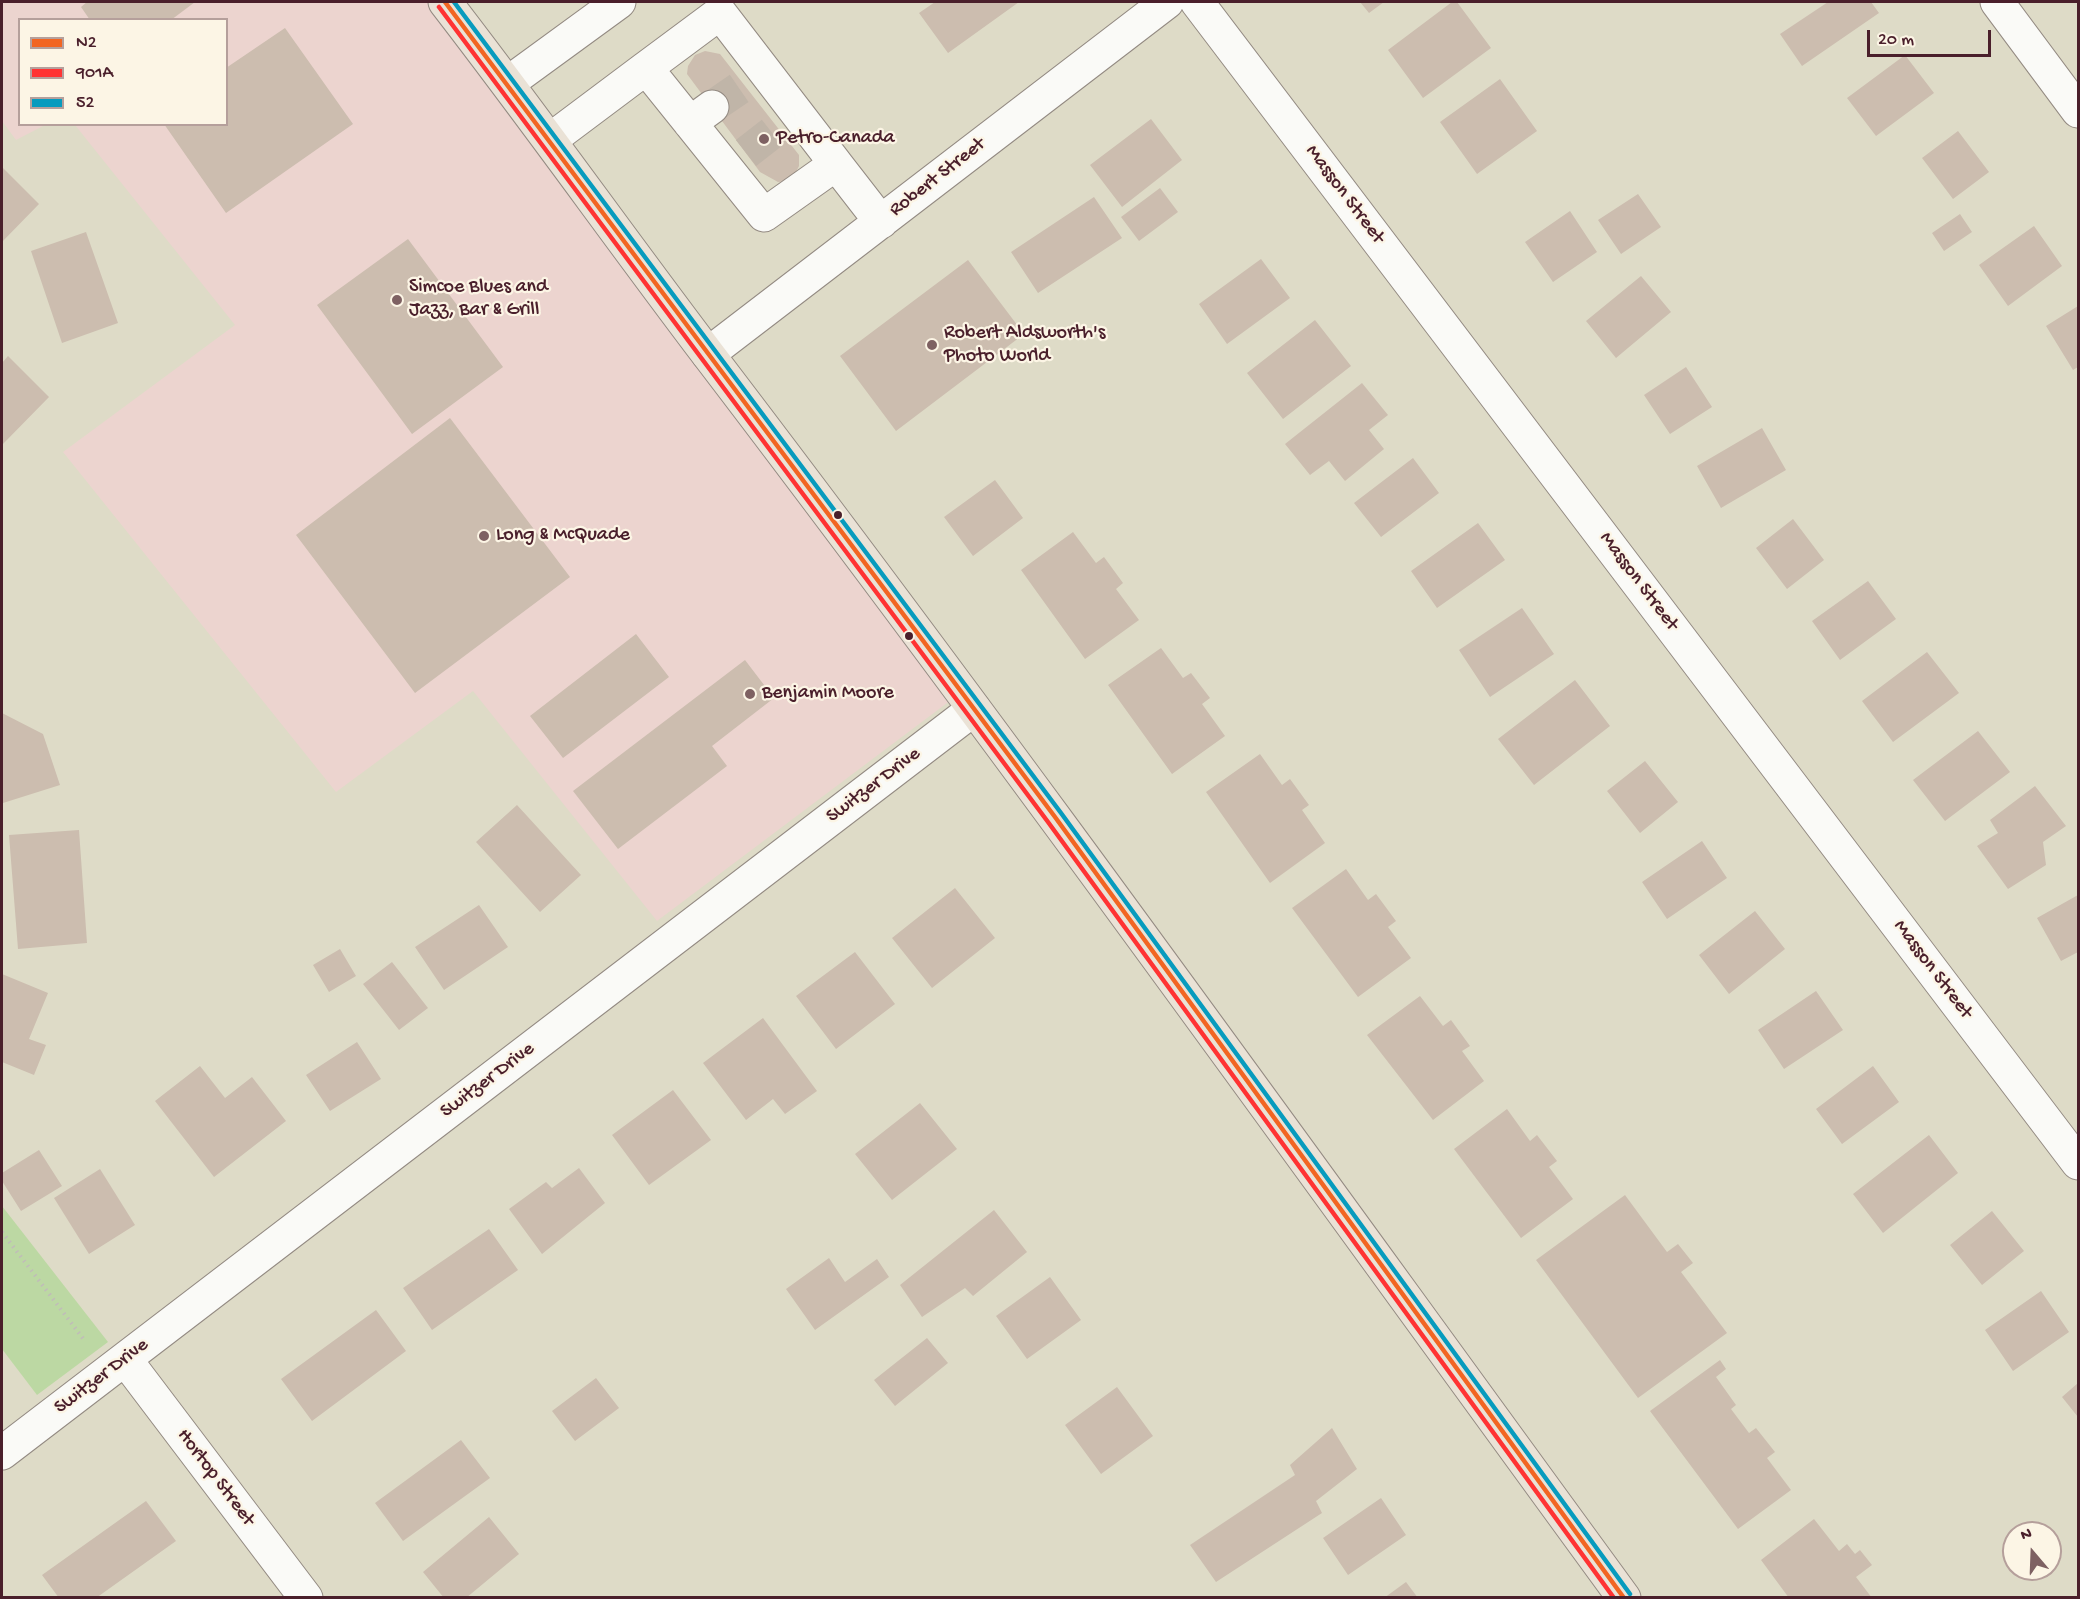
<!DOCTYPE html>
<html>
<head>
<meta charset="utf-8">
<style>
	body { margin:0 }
	#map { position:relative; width:2080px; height:1599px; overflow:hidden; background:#dedbc7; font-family:"Gochi Hand",sans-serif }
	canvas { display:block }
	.frame { position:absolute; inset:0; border:3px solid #4a1f2b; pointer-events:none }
	.legend { position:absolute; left:18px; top:18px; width:210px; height:108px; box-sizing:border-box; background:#fcf5e5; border:2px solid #b59f9b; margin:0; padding:8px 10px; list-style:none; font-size:18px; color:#4a1f2b }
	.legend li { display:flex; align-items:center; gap:12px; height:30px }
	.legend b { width:30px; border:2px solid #b59f9b }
	.north { position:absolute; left:2002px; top:1521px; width:60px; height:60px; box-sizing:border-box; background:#fcf5e5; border:2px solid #b59f9b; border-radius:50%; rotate:341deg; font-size:16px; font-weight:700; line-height:24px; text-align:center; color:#4a1f2b }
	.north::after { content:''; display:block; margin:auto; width:21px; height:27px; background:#7e6162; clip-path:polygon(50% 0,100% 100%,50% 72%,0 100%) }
	.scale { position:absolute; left:1867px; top:30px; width:124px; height:27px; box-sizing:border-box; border:3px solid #4a1f2b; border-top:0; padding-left:8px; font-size:18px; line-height:21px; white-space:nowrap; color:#4a1f2b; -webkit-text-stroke:4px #fcf5e5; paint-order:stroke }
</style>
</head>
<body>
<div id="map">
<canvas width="2080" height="1599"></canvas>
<div class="frame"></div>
<ul class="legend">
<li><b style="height:8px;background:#f26522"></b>N2</li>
<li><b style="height:8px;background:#f33"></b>901A</li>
<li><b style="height:8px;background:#079bbe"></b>52</li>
</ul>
<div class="north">N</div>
<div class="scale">20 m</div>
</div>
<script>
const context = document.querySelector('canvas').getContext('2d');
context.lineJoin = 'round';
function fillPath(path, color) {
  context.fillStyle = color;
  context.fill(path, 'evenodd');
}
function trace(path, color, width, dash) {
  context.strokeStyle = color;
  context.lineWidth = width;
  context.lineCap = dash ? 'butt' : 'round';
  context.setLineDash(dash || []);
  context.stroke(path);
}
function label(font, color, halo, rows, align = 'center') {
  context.font = font + ' "Gochi Hand",sans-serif';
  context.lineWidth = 4.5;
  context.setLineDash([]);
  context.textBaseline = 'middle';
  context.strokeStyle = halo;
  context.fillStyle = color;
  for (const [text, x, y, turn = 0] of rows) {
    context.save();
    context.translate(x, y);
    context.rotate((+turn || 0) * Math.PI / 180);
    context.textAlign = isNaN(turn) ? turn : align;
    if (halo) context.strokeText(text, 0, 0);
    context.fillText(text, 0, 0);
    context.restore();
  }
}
fillPath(new Path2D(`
	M2 2H442L963 691 657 921 473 691 336 792 63 452 235 325 75 125 226 124V20H20V124L45 125 16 140 2 121Z`), '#ecd4cf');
fillPath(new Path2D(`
	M2 1206 108 1342 37 1395 2 1349Z`), '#bcd8a3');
fillPath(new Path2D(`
	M87 2H195L171 20H90L81 7Z
	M935 2H1019L948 53 919 13Z
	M1360 2H1384L1369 13Z
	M1452 2H1457L1491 48 1423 98 1388 50Z
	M1828 2H1871L1879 13 1802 66 1780 34Z
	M285 28 353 124 226 213 164 124H226V68Z
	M705 51 720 54 799 155V166L795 174 787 181 778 182 760 172 687 74 688 66 695 55Z
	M1905 55 1934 93 1876 136 1847 98Z
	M1500 79 1537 131 1477 174 1440 122Z
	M1151 119 1182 160 1122 207 1090 165Z
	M1958 131 1989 172 1953 199 1922 158Z
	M2 167 39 204 2 242Z
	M1160 188 1178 212 1139 241 1121 217Z
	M1638 194 1661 227 1621 254 1598 220Z
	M1094 197 1122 238 1038 293 1011 252Z
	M1570 211 1597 252 1553 282 1525 242Z
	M1960 214 1972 232 1944 251 1932 233Z
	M2034 226 2062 266 2008 306 1979 265Z
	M86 232 118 323 62 343 31 251Z
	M408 239 503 367 412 434 317 305Z
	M1261 259 1290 298 1227 344 1199 304Z
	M968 260 1024 334 896 431 840 356Z
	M1641 276 1671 312 1616 358 1586 321Z
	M2078 306V367L2073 370 2046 326Z
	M1315 320 1351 366 1283 419 1247 373Z
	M8 356 49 397 2 445V363Z
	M1686 367 1712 407 1670 434 1644 395Z
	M1362 383 1388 415 1369 430 1384 449 1345 481 1329 461 1310 475 1285 444Z
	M450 418 570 577 415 693 296 535Z
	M1762 428 1786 470 1721 508 1697 466Z
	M1413 458 1439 493 1381 537 1354 503Z
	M995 480 1023 518 973 556 944 517Z
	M1793 519 1824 560 1787 589 1756 548Z
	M1478 523 1505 560 1437 608 1411 571Z
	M1073 532 1096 563 1104 557 1123 583 1116 589 1139 620 1085 659 1021 570Z
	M1868 581 1896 619 1840 660 1812 621Z
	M1522 608 1554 654 1490 697 1459 650Z
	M636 634 669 677 563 758 530 716Z
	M1161 648 1183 678 1191 673 1210 698 1202 704 1225 736 1172 774 1108 685Z
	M1927 652 1959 693 1893 742 1862 701Z
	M745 660 774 698 712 746 727 766 618 849 573 791Z
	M1575 680 1610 726 1534 785 1498 739Z
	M2 713 43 734 60 785 3 803 2 798Z
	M1978 731 2010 772 1945 821 1913 780Z
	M1260 754 1282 785 1290 779 1309 805 1302 810 1325 843 1270 883 1206 792Z
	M1645 761 1678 802 1640 833 1607 791Z
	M2035 786 2066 826 2043 842 2046 865 2008 889 1977 846 1998 833 1990 820Z
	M517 805 581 875 540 912 476 842Z
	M79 830 87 943 18 949 9 835Z
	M1702 841 1727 878 1667 919 1642 882Z
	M1346 869 1368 900 1376 894 1396 921 1388 927 1411 958 1358 997 1292 908Z
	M955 888 995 938 932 988 892 938Z
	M2078 895V952L2061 961 2037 918Z
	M479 905 508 947 444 990 415 947Z
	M1755 911 1785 949 1729 994 1699 955Z
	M340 949 356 976 329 992 313 965Z
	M855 952 895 1004 836 1049 796 996Z
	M392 962 428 1008 399 1030 363 984Z
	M2 974 48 993 29 1039 46 1045 34 1075 2 1062Z
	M1816 991 1843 1030 1784 1069 1758 1030Z
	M1420 996 1443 1026 1451 1020 1470 1046 1462 1051 1484 1081 1433 1120 1367 1035Z
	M763 1018 817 1091 785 1114 773 1099 746 1120 703 1063Z
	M357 1042 381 1079 330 1111 306 1075Z
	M200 1066 225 1098 252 1077 286 1121 214 1177 155 1101Z
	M1873 1066 1899 1102 1842 1144 1816 1109Z
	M673 1090 711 1140 649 1185 612 1135Z
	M920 1103 957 1149 892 1200 855 1154Z
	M1507 1109 1530 1141 1537 1135 1557 1161 1549 1167 1573 1199 1521 1238 1454 1149Z
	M1929 1135 1958 1173 1883 1233 1853 1194Z
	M39 1150 62 1186 21 1211 2 1181V1173Z
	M579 1168 605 1203 542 1254 509 1209 546 1182 552 1188Z
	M100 1169 135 1225 89 1254 54 1198Z
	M1625 1195 1667 1252 1678 1244 1693 1263 1681 1272 1727 1333 1638 1398 1536 1260Z
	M994 1210 1027 1252 973 1296 965 1288 922 1317 900 1285Z
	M1992 1211 2024 1251 1982 1285 1950 1245Z
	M489 1229 518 1270 432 1330 403 1288Z
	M829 1258 845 1282 877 1259 889 1277 815 1330 786 1289Z
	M1050 1277 1081 1320 1027 1359 996 1316Z
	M2041 1291 2069 1332 2013 1371 1985 1330Z
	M376 1310 406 1351 312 1421 281 1379Z
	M927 1338 948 1363 895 1406 874 1380Z
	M1720 1360 1726 1369 1716 1377 1736 1405 1731 1409 1749 1433 1756 1428 1775 1452 1767 1458 1791 1490 1738 1529 1650 1411Z
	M596 1378 619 1408 575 1441 552 1411Z
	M2078 1383V1417L2062 1397Z
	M1117 1387 1153 1436 1101 1474 1065 1425Z
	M1332 1428 1357 1469 1316 1501 1322 1513 1216 1582 1190 1545 1295 1475 1290 1465Z
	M461 1440 490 1478 403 1541 375 1503Z
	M1381 1498 1406 1535 1348 1575 1323 1538Z
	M146 1501 176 1541 96 1598H59L42 1575Z
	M489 1517 519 1554 466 1598H444L423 1572Z
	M1814 1519 1839 1551 1847 1544 1855 1554 1860 1550 1872 1565 1856 1577 1872 1598H1789L1761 1560Z
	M1406 1582 1418 1598H1384Z`), '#ccbdaf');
trace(new Path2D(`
	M712 107 744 85
	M746 153 778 128`), '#c0b5a8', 33, [33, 16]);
const minor = new Path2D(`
	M1197 2 2078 1163
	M1997 2 2078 111
	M646 68 720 13 836 164
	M508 83 619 2
	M690 123 712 107
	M550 140 646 68 764 215 836 164 881 222
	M708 354 1167 2
	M125 1359 306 1598
	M2 1453 974 709`);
const major = new Path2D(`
	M445 2C534 117 619 237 707 353 1020 763 1320 1182 1624 1598`);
trace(minor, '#938a82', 35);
trace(major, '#938a82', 35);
trace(new Path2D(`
	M2 1232 85 1341`), '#c0bcb9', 4, [1.5, 4.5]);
trace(minor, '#fafaf7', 33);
trace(major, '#eae2d6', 33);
trace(new Path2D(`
	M445 2 1055 817 1624 1598`), '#f26522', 4.5);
trace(new Path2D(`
	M439 7 1048 822 1614 1598`), '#f33', 4.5);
trace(new Path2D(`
	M454 2 1061 813 1630 1594`), '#079bbe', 4.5);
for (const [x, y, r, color] of [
	[764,139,6,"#7e6162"],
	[397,300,6,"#7e6162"],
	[932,345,6,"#7e6162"],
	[838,515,5,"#4a1f2b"],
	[484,536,6,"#7e6162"],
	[909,636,5,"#4a1f2b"],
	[750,694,6,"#7e6162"]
]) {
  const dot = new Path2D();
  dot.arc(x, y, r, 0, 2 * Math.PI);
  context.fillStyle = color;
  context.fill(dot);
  trace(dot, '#fcf5e5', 2);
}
label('20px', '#4a1f2b', '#fcf5e5', [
	["Petro-Canada",776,139],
	["Simcoe Blues and",409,288],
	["Jazz, Bar & Grill",409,311],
	["Robert Aldsworth's",944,334],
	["Photo World",944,357],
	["Long & McQuade",496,536],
	["Benjamin Moore",762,694]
], 'left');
label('20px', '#4a1f2b', '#fcf5e5', [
	["Robert Street",938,178,-38],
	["Masson Street",1344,195,53],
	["Masson Street",1638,582,53],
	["Switzer Drive",874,786,-37],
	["Masson Street",1932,970,53],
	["Switzer Drive",488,1081,-37],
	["Switzer Drive",102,1377,-37],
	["Hortop Street",215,1478,53]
]);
</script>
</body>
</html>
